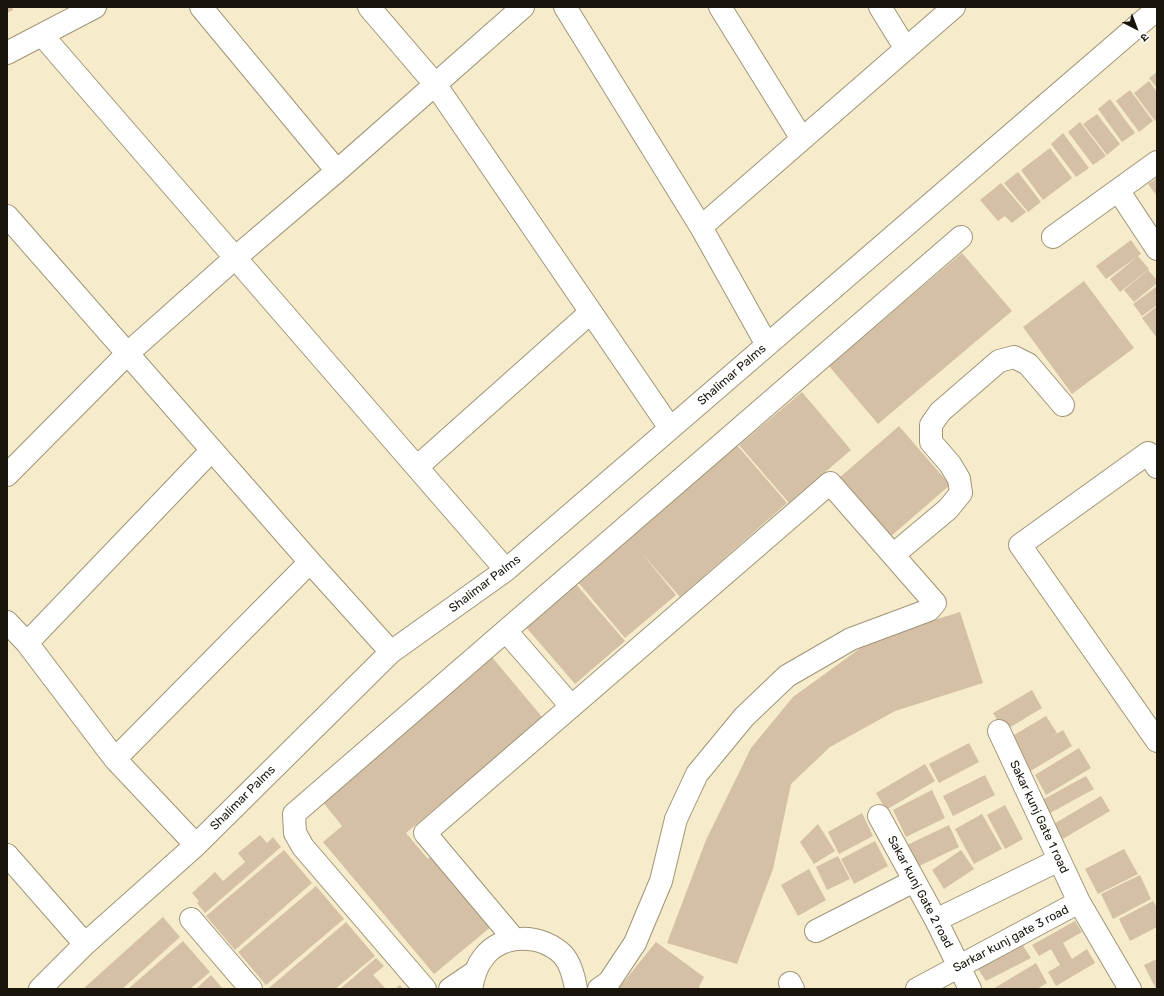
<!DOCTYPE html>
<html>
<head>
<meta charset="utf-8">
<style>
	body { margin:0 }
	#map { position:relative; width:1164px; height:996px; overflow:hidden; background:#f6ebcb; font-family:Rubik,"Noto Sans Devanagari",sans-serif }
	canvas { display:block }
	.frame { position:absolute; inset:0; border:8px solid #19150a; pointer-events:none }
	.north { position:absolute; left:1116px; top:8px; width:40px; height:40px; -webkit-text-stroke:3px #fff; paint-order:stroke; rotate:138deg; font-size:11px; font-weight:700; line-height:16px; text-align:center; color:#19150a }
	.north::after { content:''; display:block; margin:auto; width:14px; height:18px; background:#19150a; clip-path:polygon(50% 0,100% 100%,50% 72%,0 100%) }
</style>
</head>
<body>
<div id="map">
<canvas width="1164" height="996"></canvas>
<div class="frame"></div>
<div class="north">उ</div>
</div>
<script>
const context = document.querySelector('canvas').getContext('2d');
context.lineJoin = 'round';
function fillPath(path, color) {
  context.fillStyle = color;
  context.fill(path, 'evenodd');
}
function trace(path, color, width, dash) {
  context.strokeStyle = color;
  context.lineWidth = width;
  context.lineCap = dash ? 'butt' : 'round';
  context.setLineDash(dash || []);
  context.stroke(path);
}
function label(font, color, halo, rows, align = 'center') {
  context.font = font + ' Rubik,sans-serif';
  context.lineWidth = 3;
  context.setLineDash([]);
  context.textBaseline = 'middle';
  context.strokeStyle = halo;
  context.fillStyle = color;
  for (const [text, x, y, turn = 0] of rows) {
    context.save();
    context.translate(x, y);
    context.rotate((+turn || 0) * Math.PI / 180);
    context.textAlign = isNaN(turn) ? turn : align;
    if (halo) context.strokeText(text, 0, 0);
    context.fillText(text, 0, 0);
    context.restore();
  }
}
fillPath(new Path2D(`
	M7 7H12L13 10 7 13Z
	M1157 72V88L1149 78Z
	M1149 81 1157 92V120L1155 121 1134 93Z
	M1130 90 1153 121 1139 132 1116 101Z
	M1110 99 1135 133 1122 142 1098 109Z
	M1097 114 1120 144 1107 155 1083 124Z
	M1080 122 1106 156 1093 165 1068 132Z
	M1063 133 1089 168 1076 177 1051 144Z
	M1050 148 1072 178 1043 200 1021 170Z
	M1018 172 1041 202 1028 212 1004 183Z
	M1157 178V196L1148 184Z
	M1001 183 1026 212 1012 223 1005 216 998 221 980 200Z
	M1131 240 1141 254 1106 279 1096 266Z
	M962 253 1012 311 878 424 829 366Z
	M1138 256 1149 269 1120 292 1110 279Z
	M1148 270 1157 280V283L1134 302 1124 290Z
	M1084 281 1134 348 1072 394 1023 327Z
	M1156 287 1157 305 1142 316 1133 304Z
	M1157 306V338L1142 318Z
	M802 392 851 450 789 503 739 445Z
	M899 426 950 485 890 537 839 478Z
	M736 444 787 503 680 597 640 551 676 595 625 638 577 581Z
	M575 583 625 641 575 684 525 626Z
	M960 612 983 683 895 711 830 747 791 784 773 869 737 964 667 943 706 840 751 748 793 697 873 639Z
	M491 656 543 718 406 833 428 859 434 854 492 926 434 974 323 842 342 826 322 801Z
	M1032 690 1042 708 1004 731 993 713Z
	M1046 716 1057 733 1051 737 1063 730 1072 746 1024 775 1004 741Z
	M969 743 979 762 939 783 929 764Z
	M1079 748 1091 768 1046 795 1035 775Z
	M925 764 935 781 886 810 876 793Z
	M985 775 995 795 953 816 943 796Z
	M1086 776 1094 789 1043 817 1035 804Z
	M932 790 945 818 906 837 893 810Z
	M1101 796 1110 811 1061 840 1052 825Z
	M1005 805 1023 839 1005 849 987 815Z
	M862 813 873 836 839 854 828 832Z
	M982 814 1002 849 974 864 955 829Z
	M818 824 835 851 814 864 800 842Z
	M949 825 959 847 915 868 905 846Z
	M260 835 267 843 273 837 281 847 205 913 197 903 199 901 192 893 215 872 223 881 245 862 238 853Z
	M875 841 888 866 854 884 841 859Z
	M1124 849 1138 874 1098 894 1085 869Z
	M284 850 312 883 235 950 206 916Z
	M961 850 974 869 944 889 932 870Z
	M838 856 850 879 827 890 816 867Z
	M809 869 826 900 798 916 781 885Z
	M1140 875 1151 899 1113 919 1101 894Z
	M316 886 344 919 266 985 238 952Z
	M1153 901 1157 908V927L1130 941 1119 919Z
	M163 917 180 937 122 989H83Z
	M1075 921 1082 932 1063 943 1072 959 1087 949 1095 963 1056 986 1048 972 1060 965 1051 949 1039 956 1032 945Z
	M346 922 375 956 335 989H270L269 988Z
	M183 941 210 972 190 989H128Z
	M656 942 704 977 698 989H618Z
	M1022 944 1031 958 986 981 976 966Z
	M376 958 384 966 373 975 386 989H340Z
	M1157 959V989H1156L1144 965Z
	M1036 963 1047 983 1037 989H993Z
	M211 975 223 989H196Z
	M400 985 403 989H395Z`), '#d5c0a6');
const minor = new Path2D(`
	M201 7 337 171
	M369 7 435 84 670 428
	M565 7 701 227
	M720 7 802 139
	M880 7 906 49
	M42 35 506 570
	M7 53 95 7
	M1118 190 1157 249
	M7 216 310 562 391 652
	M1053 237 1157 162
	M767 345 701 227 954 7
	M417 467 591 312
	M1157 467 1148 453 1020 545 1157 741
	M7 475 128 353 235 258 337 171 523 7
	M893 555 948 509 961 493 959 479 950 464 931 442V425L940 412 999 361 1014 357 1028 364 1063 405
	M7 622 27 643
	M506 631 571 706
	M999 731 1079 902
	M115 759 310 562
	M879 816 936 920 970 989
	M196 845 115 759 27 643 212 450
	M7 855 85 944
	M191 919 251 989
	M936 920 1059 860
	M816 931 914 881
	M514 939 425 833 830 483 935 603 929 610 851 639 787 676 744 717 697 774 676 819 661 881 635 943 609 982 599 989
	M790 983 793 989
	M40 989 85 944 196 845 391 652 506 570 1157 9
	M425 989 303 847 295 833 294 814 961 237
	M450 989 475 972
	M471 989C473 978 476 967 483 958 502 932 542 934 563 955 571 964 574 977 576 989
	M917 989 1079 902 1130 989`);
trace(minor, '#9f9577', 24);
trace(minor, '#fff', 22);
label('12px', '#19150a', '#fff', [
	["Shalimar Palms",732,375,-41],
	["Shalimar Palms",485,584,-37],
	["Shalimar Palms",243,798,-45],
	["Sakar kunj Gate 1 road",1039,817,65],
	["Sakar kunj Gate 2 road",920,892,62],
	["Sarkar kunj gate 3 road",1011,939,-28]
]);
</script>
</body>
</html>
